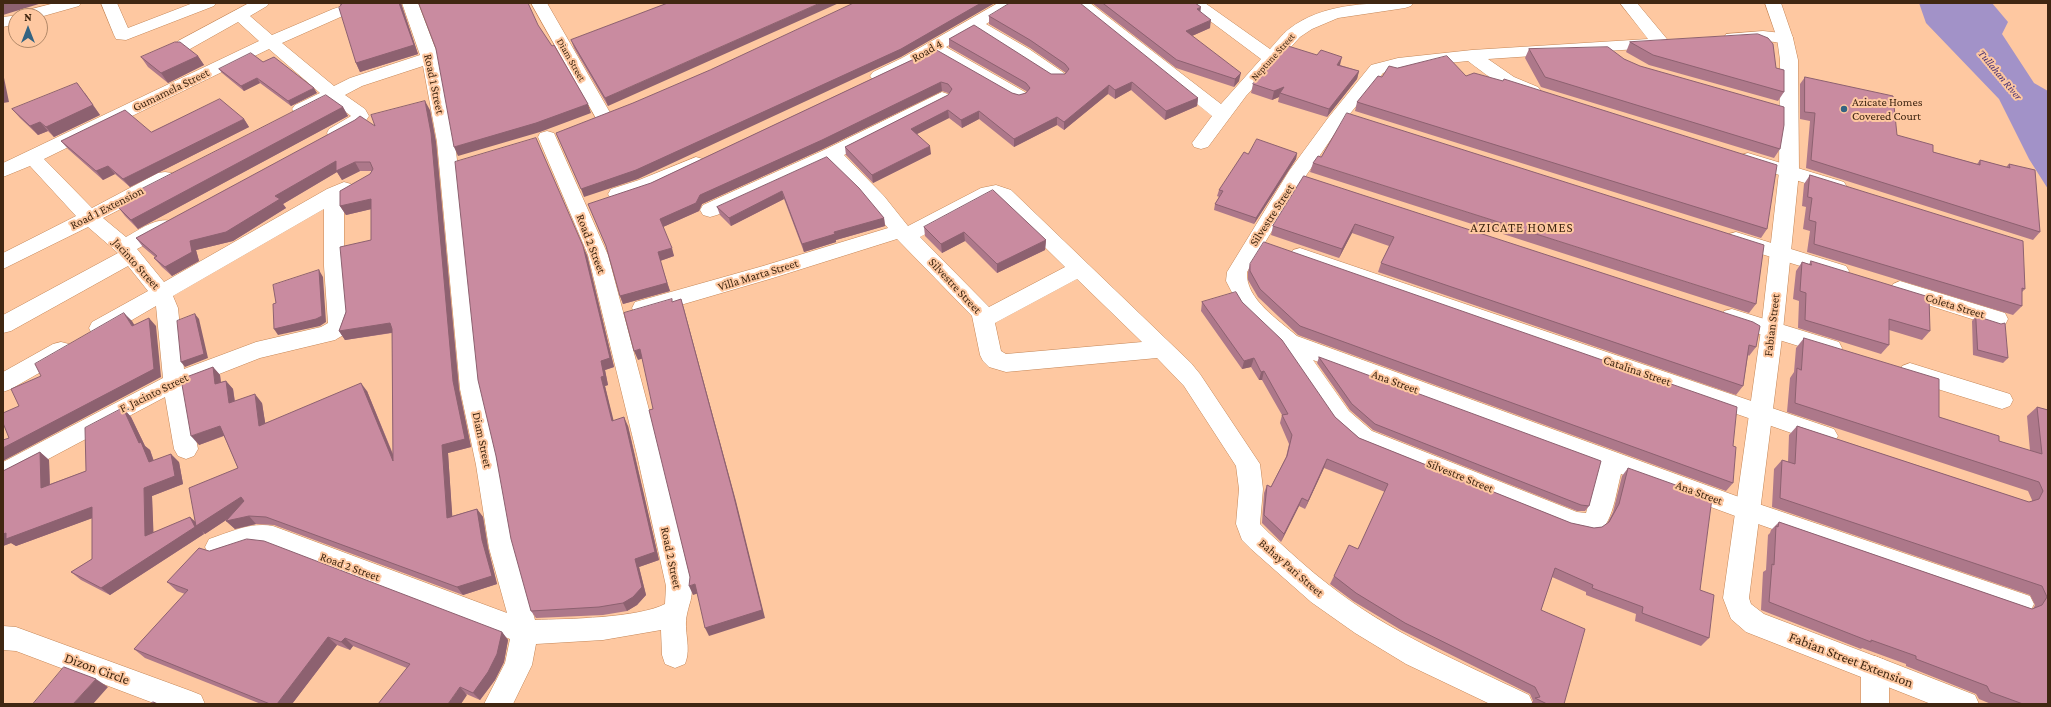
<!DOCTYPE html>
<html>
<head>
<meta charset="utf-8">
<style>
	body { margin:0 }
	#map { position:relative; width:2051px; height:707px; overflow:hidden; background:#fec8a1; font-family:"Crimson Pro",serif }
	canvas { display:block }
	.frame { position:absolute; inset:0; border:4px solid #402712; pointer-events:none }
	.north { position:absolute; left:8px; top:8px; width:40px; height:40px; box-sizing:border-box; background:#fec8a1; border:1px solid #b28868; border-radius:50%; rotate:0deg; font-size:11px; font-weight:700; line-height:16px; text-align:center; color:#402712 }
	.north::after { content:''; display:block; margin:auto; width:14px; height:18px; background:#336382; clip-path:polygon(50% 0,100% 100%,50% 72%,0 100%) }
</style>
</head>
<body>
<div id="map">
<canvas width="2051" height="707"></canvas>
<div class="frame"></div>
<div class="north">N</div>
</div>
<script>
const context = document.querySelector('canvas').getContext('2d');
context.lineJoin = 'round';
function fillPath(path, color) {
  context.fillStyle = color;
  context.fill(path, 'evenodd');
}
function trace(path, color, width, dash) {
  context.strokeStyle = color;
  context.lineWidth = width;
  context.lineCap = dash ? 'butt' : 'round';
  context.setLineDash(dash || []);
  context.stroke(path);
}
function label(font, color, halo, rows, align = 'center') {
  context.font = font + ' "Crimson Pro",serif';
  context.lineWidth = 4;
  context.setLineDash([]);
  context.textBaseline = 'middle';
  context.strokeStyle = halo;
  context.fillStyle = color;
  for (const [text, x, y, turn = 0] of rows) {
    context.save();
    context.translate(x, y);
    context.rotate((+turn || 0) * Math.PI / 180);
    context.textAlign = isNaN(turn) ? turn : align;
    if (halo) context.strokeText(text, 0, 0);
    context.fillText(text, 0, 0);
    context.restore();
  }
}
fillPath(new Path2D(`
	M1919 3H1992L2008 22 2002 34 2034 83 2048 91V189L2029 159 1999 99 1926 23Z`), '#a292c8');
const minor = new Path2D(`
	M55 3H81L79 6 40 17 16 16V24L3 27V17L19 15 20 12Z
	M101 3H117L128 28 193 3H216L214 6 126 40 116 39 114 35Z
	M249 3H269L267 6 250 16 272 35 333 9 339 7 345 9 347 12 345 15 282 43 334 86 350 78 420 55 402 3H418L439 58 455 142 482 389 500 465 515 548 535 620C567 619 638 618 665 604L666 586 637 455 588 255 538 137 540 133 547 131 554 133 608 255 661 455 692 586C692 600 690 601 687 614 683 631 692 647 685 664L675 668 665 664 662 655 661 630 603 640 536 644 532 665 513 704H484L505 663 510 639 273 548 256 546 218 558 209 555 205 547 209 539C230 532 251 522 273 526L507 613 489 548 476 465 460 389 437 142 423 66 362 86 345 95 365 109 369 116 363 125 336 139 329 137 327 133 329 129 351 116 331 101C319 107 307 116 295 113L292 109 295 105 320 93 269 49 44 159 92 208 158 173 165 172 172 173 175 178 172 183 103 218 126 237C139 230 156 217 171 221L174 226 171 231 137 249 164 282 327 189 344 182 351 184 354 189 351 194 344 198V266L350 321 345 334 335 340 260 358 186 387 198 449 194 456 186 459 178 456 174 449 165 397 3 483V462L163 378 156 306 108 334 100 336 92 334 89 328 92 322 148 291 128 266 11 331 3 333V315L118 253 88 227 3 269V253L76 216 30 166 3 177V163L259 41 238 22 190 49 184 50 178 49 175 45 178 41ZM324 209V266L328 323 321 327 256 342 184 369 178 308 173 296Z
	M531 3H547L612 116 609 120 603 122 597 120Z
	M998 3H1018L1016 6 986 24 1029 49 1064 73 1067 77 1064 81 1058 82 1052 81 1017 57 974 31 946 47 1025 92 1028 96 1025 100 1019 102 1013 100 934 54 885 80 879 81 873 80 870 76 873 72 902 58Z
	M1072 3H1090L1221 104 1261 59 1186 3H1205L1270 49C1276 43 1282 34 1289 29 1324 2 1372 3 1413 3L1411 6 1405 8 1338 18 1312 29 1300 37 1246 96 1208 147 1201 149 1194 147 1192 143 1212 116Z
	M1620 3H1637L1667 39 1669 43 1667 47 1488 59 1514 77 1538 87 1541 91 1538 95C1517 100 1484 73 1468 61L1399 68 1383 73 1340 126 1303 180 1247 272C1245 299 1279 320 1297 336L1750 501 2030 596 2034 604 2030 612 2021 616 1738 517 1621 474C1616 491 1612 537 1588 535 1580 535 1573 532 1566 530L1356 445 1333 425 1281 348 1241 310 1226 281 1227 272 1289 171 1328 118 1371 65 1398 58 1472 50 1648 39ZM1313 360 1599 466 1586 513 1577 512 1372 431 1349 411Z
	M1763 31 1791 34 1793 38 1791 42C1781 44 1772 41 1762 41 1750 41 1738 44 1726 42L1724 38 1726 34Z
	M942 92 948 94 951 98 948 102 844 155 884 196 908 226 981 188 996 185 1011 190 1191 363 1200 374 1260 464 1263 489 1260 524 1269 533C1289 551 1308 569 1329 585 1388 632 1460 662 1529 695L1533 704H1490L1406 664 1355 633 1311 602 1251 549 1242 540 1236 524 1239 489 1236 466 1184 386 1157 358 1006 372 989 367 983 361 980 355 972 316 897 239 773 278 643 316 635 314 632 308 635 302 763 266 888 228 861 195 829 163 717 215 710 217 703 215 700 210 703 205 824 150ZM992 198 997 200 1065 267 989 307 920 237ZM1077 279 1142 342 1006 354 1001 351 995 323Z
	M1748 153 1844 182 1847 187 1844 192 1837 193 1741 163 1739 159 1741 155Z
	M696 157 703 159 705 163 703 167C683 176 630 204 611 199L608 194 611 189 639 180Z
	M1736 232 1846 266 1849 271 1846 276 1839 278 1729 244 1726 239 1729 234Z
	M1300 248 1834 429 1838 436 1834 443 1826 445 1293 260 1290 255 1293 250Z
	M1900 281 2005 313 2008 319 2005 325 1997 327 1893 294 1890 289 1893 284Z
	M1732 309 1839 342 1842 348 1839 354 1831 356 1724 323 1721 317 1724 311Z
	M61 342 69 344 72 350 69 356 11 389 3 392V372L53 344Z
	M1910 363 2010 394 2013 400 2010 406 2002 409 1902 378 1899 372 1902 366Z
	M3 626 16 627 191 691 201 695 205 704H156L16 651 3 650Z
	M1875 656 1975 695 1979 704H1931L1865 678 1861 669 1865 660Z`);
const tertiary = new Path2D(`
	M1765 3H1781L1793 38 1798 60 1799 172 1783 330 1749 598 1751 604 1764 614 1885 660 1889 669V704H1861V677L1746 632 1731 619 1723 598 1761 330 1779 172 1780 60 1777 38Z`);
trace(minor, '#c48555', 1);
trace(tertiary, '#c48555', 1);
fillPath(minor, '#fff');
fillPath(tertiary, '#fff');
fillPath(new Path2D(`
	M339 3H401L418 54 360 72 356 63 341 6Z
	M668 3 608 106 574 48 571 40Z
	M1092 3H1195L1210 28 1192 36 1239 81 1234 87 1176 68Z
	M989 16 1198 98 1197 106 1165 120 1131 90 1115 99 1108 94 1064 130 1057 125 1014 147 979 119 962 128 949 118 917 134 931 154 873 183 846 155 845 147 948 95 949 93H948L942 91 823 149 702 204 699 211 663 227 674 256 660 261 670 291 623 304 620 296 651 183 914 59 1012 93 1019 95 1026 93 1027 92 1026 91 949 47V39L1051 74H1065L1066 73 1030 48 989 24Z
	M1630 42 1776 68 1784 92 1778 101 1649 65 1626 52Z
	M1529 49 1624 59 1780 149 1774 158 1541 87 1525 58Z
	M198 56 204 65 168 83 148 67 141 57Z
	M263 62 317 93 291 106 260 83 244 91 222 73 219 69Z
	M1340 65 1359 71 1357 79 1327 117 1278 102 1279 97 1272 100 1251 93 1253 84Z
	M1397 68 1466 76 1767 229 1761 238 1355 111 1357 102Z
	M1805 77 1897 135 1933 152 1977 164 1980 160 2006 167 2009 164 2040 232 2033 240 1806 168 1810 121 1800 119V84Z
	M85 93 100 115 54 137 48 131 38 135 20 118 12 109Z
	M343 107 348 116 138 229 125 216 118 207 141 195 138 191Z
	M430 110 436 142 459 389 471 447 448 453 452 516 477 509 483 517 488 548 497 584 463 595 274 525 256 524 235 529 226 521 229 518 205 534 202 531 204 534 110 595 81 580 71 572 92 559V518L16 546 11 543 3 546V471L40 452 49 460 50 484 86 471 123 408 131 417 145 446 150 450 154 461 179 462 183 484 152 496 153 532 196 522 238 468 224 436 199 445 213 367 220 375 221 382 226 381 233 389 235 401 262 403 265 423 367 391 393 454 392 333 345 340 339 331 371 240V209L346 215 340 206 370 174 372 171H360L342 180 337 172 283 204 286 208 233 241 196 250 199 261 172 276 162 267 154 258 155 257 143 247 136 238 375 126Z
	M244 119 249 127 130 187 115 174 103 180 68 149 61 141 151 132Z
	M1297 153 1296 159 1254 224 1214 210 1215 204 1219 197 1217 196 1219 190 1248 154Z
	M827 157 884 218 885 226 836 240V242L804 252 784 199 731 226 720 215 717 207Z
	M1313 163 1756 304 1749 313 1310 172Z
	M1810 175 2025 289 2022 292V306L2013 315 1807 252 1810 231 1803 229 1806 207 1802 206 1804 184Z
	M1304 176 1756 347 1749 356 1748 355 1743 386 1736 395 1378 272 1381 263 1389 246 1352 233 1339 258 1271 235 1273 226Z
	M924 227 1046 240 1045 250 997 273 965 241 942 253 925 236Z
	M587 255 614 367 605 370 608 385 605 386 613 421 628 426 659 560 639 567 646 595 637 605 627 611 603 615 536 618 531 611 496 456Z
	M1811 261 1930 331 1922 340 1889 330V345L1881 354 1798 328 1799 301 1793 299 1796 271 1802 262 1809 264Z
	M1250 264 1733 446V483L1726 491 1298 335 1258 297 1248 280V272Z
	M1202 302H1242L1335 417 1359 438 1571 523 1594 528 1602 527 1607 524 1613 512 1622 476 1628 468 1700 590 1709 638 1701 646 1635 621 1636 614 1586 595V592L1552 577 1541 610 1564 704H1531L1533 701 1530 694 1401 630 1353 601 1330 584 1334 576 1358 549 1385 492 1324 468 1305 509 1299 506 1281 542 1262 523 1264 493 1267 485 1271 487 1286 457 1289 444 1280 423 1282 415 1262 380H1259L1251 367 1242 369 1201 311Z
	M1976 316 2008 358 2003 363 1973 355 1972 321Z
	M1804 338 1939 417 1999 441 2030 451 2027 416 2037 407 2048 410V704H1991L1979 699 1976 694 1906 666V664L1862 648 1861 649 1761 610 1763 572 1766 570 1768 535 1770 533 1771 530 1779 522 2032 609H2033L2035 605 2030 595 1772 507 1774 469 1782 460 1788 462 1789 435 1797 426 2029 502 2032 501V500L2028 491 1787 412 1790 378 1794 372 1796 348Z
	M1319 357 1589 506 1585 511H1577L1373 430 1350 410 1317 363Z
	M167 582 502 632 508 640 504 662 495 680 480 700 407 668 353 646 350 650 337 645 292 704H261L145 658 134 649 185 594 177 591Z`), '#ad788a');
fillPath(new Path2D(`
	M6 3H42L3 15V4Z
	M399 3H401L418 54 360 72 356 63Z
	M820 3H839L608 106 605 98Z
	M981 3H995L901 57 638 179 584 197 581 189Z
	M1201 7 1200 15 1197 9Z
	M1211 20 1210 28 1185 39 1186 31Z
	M198 56 204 65 168 83 161 73Z
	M1342 57 1340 65H1337Z
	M1359 71 1357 79 1327 117 1329 109Z
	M3 73 9 102 3 103Z
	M1241 73 1239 81 1234 87 1235 79Z
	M257 78 260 83 244 91 241 86Z
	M941 82 942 91 823 149 702 204 699 211 663 227 660 219 700 195Z
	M1132 82 1131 90 1115 99V90Z
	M77 83 100 115 54 137 46 127Z
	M1109 85 1108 94 1064 130V122Z
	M1284 87 1280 93 1279 97 1272 100 1274 91Z
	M314 88 317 93 291 106 288 101Z
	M1198 98 1197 106 1165 120 1166 111Z
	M425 101 430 110 436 142 459 389 471 447 448 453 453 526 447 518 442 445 453 381Z
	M588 104 591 113 540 132 458 156 454 147Z
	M343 107 348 116 138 229 131 220Z
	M948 110 949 118 911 137V129Z
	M979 111V119L962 128 961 120Z
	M1057 117V125L1014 147V139Z
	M244 119 249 127 130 187 123 179Z
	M40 122 48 131 38 135 30 126Z
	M930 146 931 154 873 183 872 175Z
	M1297 153 1296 159 1254 224 1256 218Z
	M336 161 355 162 360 171 342 180 337 172 283 204 286 208 233 241 196 250 199 261 172 276 165 267 190 241 275 196Z
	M108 166 115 174 103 180 96 171Z
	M782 191 784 199 731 226 729 218Z
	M371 199 376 208 346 215 340 206Z
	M884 218 885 226 836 240V242L804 252 802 244 834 232Z
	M1355 224 1352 233 1339 258 1342 249Z
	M964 232 965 241 942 253 941 244Z
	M1046 240 1045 250 997 273V264Z
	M583 246 587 255 614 367 605 370 608 385 605 386 616 430 612 421 601 377V361Z
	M672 248 674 256 660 261 670 291 623 304 620 296 658 252Z
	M319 270 323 277 326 322 320 326 278 335 274 329Z
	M681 299 684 309 736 501 765 618 709 636 705 628Z
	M124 313 132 321 140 334 132 326Z
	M195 314 199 319 208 358 185 367 181 362Z
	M149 318 156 326 161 377 3 461V448Z
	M390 323 396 332 345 340 339 331Z
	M640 349 644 358 638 360 634 351Z
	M1254 358 1251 367 1242 369 1244 361Z
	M213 367 220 375 222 393 215 384Z
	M1264 371 1262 380H1259L1261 372Z
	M226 381 233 389 236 412 229 403Z
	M361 383 367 391 399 470 393 461Z
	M255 394 262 403 267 434 259 426Z
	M123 408 131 417 145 446 150 450 157 471 149 462 139 443Z
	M624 417 628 426 659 560 639 567 646 595 637 605 627 611 623 603 635 559Z
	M220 426 228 434 199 445 191 436Z
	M40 452 49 460 50 496 41 488Z
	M171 454 179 462 183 484 152 496 154 544 145 536 144 488Z
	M1327 459 1324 468 1305 509 1308 501Z
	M241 497 249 505 205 534 202 531 204 534 110 595 101 588 190 517 198 524Z
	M1302 498 1299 506 1281 542 1284 534Z
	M92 507 101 515 16 546 11 543 3 546V534Z
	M477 509 483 517 488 548 497 584 463 595 457 587Z
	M249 516 256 524 235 529 226 521Z
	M695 584 699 593 693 595 689 586Z
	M502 632 508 640 504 662 495 680 480 700 473 693Z
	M328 637 337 645 292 704H277Z
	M345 638 353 646 350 650 341 642Z
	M96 679 108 687 93 704H73Z
	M460 687 467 695 461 704H448Z`), '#8d6170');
const building = new Path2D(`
	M343 3H399L414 45 356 63 339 8Z
	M419 3H528L538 25 552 46 554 45 588 104 536 123 454 147 436 49Z
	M668 3H820L605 98 571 40Z
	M854 3H981L901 49 636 170 581 189 556 133 633 103 710 70Z
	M1010 3H1080L1198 98 1166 111 1132 82 1115 90 1109 85 1064 122 1057 117 1014 139 979 111 961 120 948 110 911 129 930 146 872 175 845 147 948 95 952 89 948 84 941 82 822 140 700 195 696 203 660 219 672 248 658 252 667 283 620 296 606 246 588 204 651 183 914 59 933 48 1012 93 1019 95 1026 93 1030 88 1026 83 949 39 974 25 1051 74H1065L1069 69 1065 64 1030 40 989 16Z
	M1103 3H1195L1201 7 1197 9 1211 20 1186 31 1241 73 1235 79 1177 60Z
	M1758 34 1768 38 1773 44 1776 68 1784 70V92L1653 55 1630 42Z
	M175 42H180L198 56 161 73 141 57Z
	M1288 46 1317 55 1321 50 1342 57 1337 65 1359 71 1329 109 1280 93 1284 87 1274 91 1253 84Z
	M1608 47 1624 59 1640 66 1784 107V125L1780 149 1545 77 1529 49Z
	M251 53 263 62 274 57 314 88 288 101 257 78 241 86 219 69Z
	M1447 56 1466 76 1474 73 1503 81 1504 79 1777 165 1767 229 1357 102 1378 76 1382 77 1389 66 1397 68Z
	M1805 77 1893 96 1897 135 1933 145V152L1980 165V160L2010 168 2009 164 2035 170 2040 232 1811 160 1815 113 1805 112Z
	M77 83 93 105 46 127 40 122 30 126 12 109Z
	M326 95 343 107 131 220 118 207 141 195 138 191Z
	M220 99 244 119 123 179 108 166 96 171 61 141 125 110 151 132Z
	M425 101 431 133 453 381 465 439 442 445 447 518 477 509 482 540 492 576 457 587 266 517 249 516 226 521 244 501 241 497 196 526 189 488 238 468 220 426 191 436 181 379 213 367 215 384 226 381 229 403 255 394 259 426 361 383 393 461 392 329 390 323 339 331 346 312 340 247 371 240V199L340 206V191L370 174 373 169 370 162H355L336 171V161L275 196 280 199 226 232 190 241 192 252 165 267 154 258 157 256 136 238 355 120 360 116 375 126 371 115Z
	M1347 113 1764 245 1756 304 1313 163 1318 156 1321 157Z
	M536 138 583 246 610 358 601 361 604 376 601 377 612 421 624 417 655 552 635 559 642 587 633 597 623 603 599 607 531 611 511 539 496 456 478 380 455 162Z
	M1257 139 1297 153 1256 218 1215 204 1223 191 1219 190 1244 152 1248 154Z
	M827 157 859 188 884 218 834 232 835 234 802 244 782 191 729 218 717 207Z
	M1810 175 2023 241 2025 289 2022 288V306L1814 244 1816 222 1809 220 1812 198 1808 197Z
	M1304 176 1753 322 1760 326 1756 347 1749 345 1743 386 1381 263 1394 237 1355 224 1342 249 1273 226Z
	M993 190 1046 240 997 264 964 232 941 244 924 227Z
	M1264 242 1737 407 1733 446 1736 447 1733 483 1300 326 1260 289 1250 271V264Z
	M1811 261 1929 297 1930 331 1889 319V345L1805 320 1806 293 1800 291 1802 262 1811 265Z
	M319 270 322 316 316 319 274 329 273 304 276 303 273 285Z
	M1236 292 1242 302 1282 340 1335 417 1359 438 1571 523 1594 528 1602 527 1609 522 1619 504 1628 468 1712 498 1700 590 1714 595 1709 638 1642 613 1643 607 1592 588 1593 585 1555 568 1541 610 1585 629 1564 704H1547L1535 698 1540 697 1535 687 1405 623 1356 593 1334 576 1349 545 1358 549 1388 484 1327 459 1308 501 1302 498 1284 534 1264 515 1267 485 1271 487 1287 456 1292 435 1282 415 1288 414 1264 371 1261 372 1254 358 1244 361 1202 302Z
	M672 299V302L681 299 733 493 762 610 705 628 695 584 689 586 690 577 649 410 653 409 640 349 634 351 624 313Z
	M124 313 132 326 149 318 154 369 3 448V440L9 438 3 423V413L19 406 11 389 41 376 35 364Z
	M195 314 204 354 181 362 177 321Z
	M1976 316 2001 324 2005 323 2008 358 1978 350Z
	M1804 338 1939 379V417L1999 436V441L2042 454 2037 407 2048 410V704H2023L1990 692 1987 686 1916 659V656L1871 640V642L1769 602 1772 564 1774 565 1776 526 1778 527 1779 522 2032 609 2042 605 2047 597 2042 586 1780 498 1782 460 1795 464 1797 426 2029 502 2039 499 2043 491 2039 482 1795 403 1797 368 1801 370Z
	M1319 357 1601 461 1589 506 1581 505 1375 424 1352 404Z
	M123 408 139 443 141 442 149 462 171 454 175 476 144 488 145 536 190 517 195 527 101 588 71 572 92 559V507L6 539V533L3 534V471L40 452 41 488 86 471 85 428Z
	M247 539 264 541 502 632 497 654 488 672 473 693 460 687 448 704H378L410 664 345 638 341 642 328 637 277 704H270L134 649 188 590 167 582 199 548 209 551Z
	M64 667 96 679 73 704H33Z
	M153 702 158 704H151Z`);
fillPath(building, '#c98ba0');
trace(building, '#8d6170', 1);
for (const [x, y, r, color] of [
	[1844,109,4,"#336382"]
]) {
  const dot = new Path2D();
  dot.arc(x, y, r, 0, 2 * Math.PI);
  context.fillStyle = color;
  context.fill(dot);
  trace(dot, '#fec8a1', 1.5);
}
label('10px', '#402712', '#fec8a1', [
	["Neptune Street",1273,57,-48],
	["Diam Street",571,60,60]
]);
label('italic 11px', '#4a3274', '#fec8a1', [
	["Tullahan River",2000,75,50]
]);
label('12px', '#402712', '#fec8a1', [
	["Road 4",927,51,-30],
	["Road 1 Street",434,84,78],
	["Gumamela Street",171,90,-26],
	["Road 1 Extension",107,208,-27],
	["Silvestre Street",1272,215,-57],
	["Road 2 Street",591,244,69],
	["Jacinto Street",136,264,48],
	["Villa Marta Street",758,275,-17],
	["Silvestre Street",955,286,47],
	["Coleta Street",1955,306,17],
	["Fabian Street",1772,325,-83],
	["Catalina Street",1637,371,19],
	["Ana Street",1395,382,20],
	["F. Jacinto Street",154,393,-26],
	["Diam Street",482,440,78],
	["Silvestre Street",1460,476,22],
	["Ana Street",1699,493,20],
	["Road 2 Street",671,558,78],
	["Road 2 Street",350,567,20],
	["Bahay Pari Street",1291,568,41]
]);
label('12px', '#402712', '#fec8a1', [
	["Azicate Homes",1852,102],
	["Covered Court",1852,116]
], 'left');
context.letterSpacing = '1px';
label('13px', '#402712', '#fec8a1', [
	["AZICATE HOMES",1522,228]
]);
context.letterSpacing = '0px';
label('14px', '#402712', '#fec8a1', [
	["Fabian Street Extension",1851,660,21],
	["Dizon Circle",97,669,20]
]);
</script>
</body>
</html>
